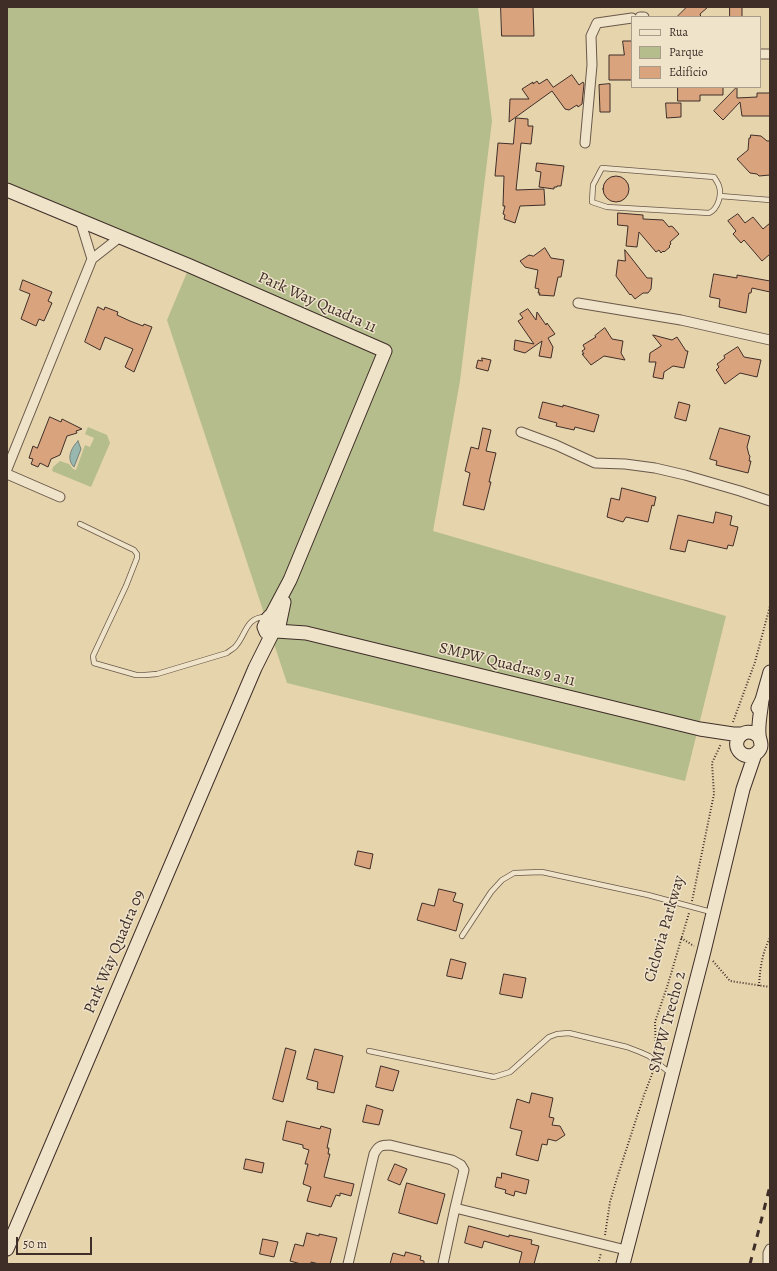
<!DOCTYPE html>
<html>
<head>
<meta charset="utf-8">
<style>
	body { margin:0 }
	#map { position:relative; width:777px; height:1271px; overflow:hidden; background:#e6d4ad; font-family:Alegreya,serif }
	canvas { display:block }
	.frame { position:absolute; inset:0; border:8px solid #3f2e28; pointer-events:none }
	.legend { position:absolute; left:631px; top:16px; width:130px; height:72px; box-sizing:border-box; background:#efe3ca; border:1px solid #a99b89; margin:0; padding:5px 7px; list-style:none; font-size:12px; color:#3f2e28 }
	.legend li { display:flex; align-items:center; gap:8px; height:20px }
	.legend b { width:20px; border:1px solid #a99b89 }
	.scale { position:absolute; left:16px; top:1237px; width:76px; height:18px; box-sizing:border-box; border:2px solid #3f2e28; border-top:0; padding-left:5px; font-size:12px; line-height:14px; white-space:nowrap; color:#3f2e28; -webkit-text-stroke:3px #efe3ca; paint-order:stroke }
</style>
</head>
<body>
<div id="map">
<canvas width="777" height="1271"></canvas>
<div class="frame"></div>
<ul class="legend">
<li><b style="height:5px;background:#efe3ca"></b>Rua</li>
<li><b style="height:11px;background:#b4bd8b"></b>Parque</li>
<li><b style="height:11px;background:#d9a47d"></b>Edifício</li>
</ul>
<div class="scale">50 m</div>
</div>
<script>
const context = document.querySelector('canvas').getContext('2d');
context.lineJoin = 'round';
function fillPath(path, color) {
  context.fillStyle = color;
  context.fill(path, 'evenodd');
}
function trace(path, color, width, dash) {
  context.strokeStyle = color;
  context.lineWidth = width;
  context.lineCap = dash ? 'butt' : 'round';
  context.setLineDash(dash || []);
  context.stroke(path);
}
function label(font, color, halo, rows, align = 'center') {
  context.font = font + ' Alegreya,serif';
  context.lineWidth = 3;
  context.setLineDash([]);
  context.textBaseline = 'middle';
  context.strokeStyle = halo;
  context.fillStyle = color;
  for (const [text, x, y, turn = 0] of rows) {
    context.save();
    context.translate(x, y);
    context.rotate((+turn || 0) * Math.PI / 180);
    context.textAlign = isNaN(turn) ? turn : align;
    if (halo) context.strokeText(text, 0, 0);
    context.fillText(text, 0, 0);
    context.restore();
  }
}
fillPath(new Path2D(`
	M7 7H478L492 121 460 381 433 531 726 616 685 781 287 683 167 320 191 263 7 189Z
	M88 427 107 435 110 443 91 487 52 471 53 467 60 461 69 464 73 469 76 470 85 445 90 447 94 438 85 434Z`), '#b4bd8b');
const water = new Path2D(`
	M78 441 81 449 74 467C66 459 71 448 78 441Z`);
fillPath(water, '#97b7af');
trace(water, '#748079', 1);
const building = new Path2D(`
	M501 7H533L534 36H502Z
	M687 7H708L700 14 701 17H677Z
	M730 7H742V17H730Z
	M623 41H632V80H609V55H624Z
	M572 75 579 85 583 82 584 84 582 104 578 107 577 105 569 110 565 109 552 91 509 122 510 99H529L522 89 533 82V84L537 81 539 84 547 79 553 87Z
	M610 84V112H600L599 85Z
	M678 87H723V95H700V101H678Z
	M737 87V98L757 97V93H770V116H742L740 102 723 120 714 111Z
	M666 103H681V117L667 118Z
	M516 118 528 119V126H533L531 144 521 143 516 190 544 189 545 205 520 206 515 223 504 219 505 215 503 214 505 206H503L504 176H495L498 143 513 144Z
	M751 135 761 136 767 141H770V175L759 176 757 174 750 173 737 159 748 150 749 138H750Z
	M537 163 564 166 561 186H557V187H554V189L539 187 541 172 536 171Z
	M603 189a13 13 0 1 1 26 0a13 13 0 1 1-26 0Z
	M618 213 643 215V219L663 220 669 227 671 226 673 227 679 234 670 242 671 244 669 246 670 247 664 252 663 251 661 253 659 250 656 252 639 232 637 247 626 246 628 226 618 225Z
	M738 214 745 223 753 217 763 229 770 223V254L762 261 744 240 741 243 733 234 736 231 728 221Z
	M545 248 551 258 564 260 561 277H558L554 296 539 295 540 293H538L539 289 535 288 538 270 525 267 520 261 529 255 533 256Z
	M625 250 647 278H652L651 289 648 293H643L635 299 631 294 630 295 616 276 618 260 625 261Z
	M714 274 737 278V275L770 281V292L752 288 751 293H749L746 313 719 307 720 299 710 297Z
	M23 280 52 292 48 301 52 303 44 321 39 319 36 326 21 319 30 294 20 290Z
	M98 307 104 310 105 307 118 312 117 315 130 321 143 326 144 324 152 327 134 372 125 367 133 349 105 337 100 350 85 342Z
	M528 309 536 320 537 312 546 325 547 323 555 334 548 338 553 347 551 358 539 356 542 341 525 353 514 350 515 340 534 344 518 321 523 318 520 314Z
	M605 328 612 339 623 341 621 353 625 360 604 356 591 365 582 354H584L582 351 585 349 583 345 596 337 595 336Z
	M653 335 672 340 677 337 686 351H688L684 368 673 366 664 372 663 379 653 377 656 362H649L650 353 661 346Z
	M738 347 744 357 761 360 757 377 740 373 725 384 717 371 716 370 719 367 717 364 725 358 724 356Z
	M482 358 491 360 488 371 476 368 478 360 482 361Z
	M543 402 563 407V405L599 415 594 432 575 427 574 430 556 426 557 423 539 418Z
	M679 402 690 405 686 421 675 418Z
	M50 417 61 422 62 419 82 429 76 431 77 433 67 436 60 455 51 459 48 467 40 463 38 467 31 464 33 459 29 458 33 446 37 448Z
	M483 428 491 430 486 451 496 453 489 482H491L484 510 463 505 470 473 465 471 471 447 478 449Z
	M720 428 750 436 747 447 749 455 750 456 749 461H751L748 473 716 465 717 461 710 459Z
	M622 488 656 497 654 506 652 505 648 522 626 517 623 522 607 517 611 498 619 500Z
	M716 512 732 516 730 525 738 527 733 546 728 545 727 549 688 540 685 552 670 549 678 515 713 523Z
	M358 851 373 854 370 869 355 865Z
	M439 889 456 893 453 901 463 904 456 931 417 920 422 903 434 906Z
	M451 959 466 963 462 979 447 976Z
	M504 974 526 978 522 998 500 994Z
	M286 1048 296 1051 283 1102 273 1099Z
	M315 1049 343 1056 334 1093 317 1089 318 1082 307 1079Z
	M381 1066 399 1071 393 1091 376 1087Z
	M532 1093 553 1098 549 1117 554 1118 552 1125 560 1126 565 1135 556 1141 548 1139 547 1145 542 1144 538 1161 516 1155 522 1131 510 1128 517 1099 529 1103Z
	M367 1105 383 1110 379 1125 363 1122Z
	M287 1121 320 1129 321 1126 331 1129 327 1148H329L328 1154H330L324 1177 354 1184 351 1196 340 1193V1196L336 1195 331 1207 307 1201 311 1187 303 1184 308 1164H305L309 1150 303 1148V1145L283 1140Z
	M246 1159 264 1163 262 1173 244 1169Z
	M395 1164 407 1169 400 1185 388 1180Z
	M502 1173 529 1180 526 1194 515 1191 514 1196 505 1193 506 1190 495 1187 497 1177 501 1178Z
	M407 1183 445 1194 437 1224 399 1213Z
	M469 1226 509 1237V1235L532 1240 531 1244 539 1246 534 1264H519L522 1252 484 1241 482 1248 465 1243Z
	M307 1233 319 1236V1234L337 1238 330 1264H319L311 1262V1264H301L290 1261 295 1244 303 1246Z
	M263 1239 278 1242 274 1257 260 1254Z
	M406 1252 421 1256 420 1260 424 1261V1264H390L393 1253 404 1256Z`);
fillPath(building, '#d9a47d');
trace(building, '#3f2e28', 1);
const lane = new Path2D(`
	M602 168 714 177C716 180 718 183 719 186 722 195 718 209 709 213L607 207 592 202 593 185Z
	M720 196 770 200
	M80 524 134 550 137 554V558L126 586 93 656 94 663 136 675H145L157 674 227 653C229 651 233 649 235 647 247 634 245 617 266 617
	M462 936 491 892 502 880 514 873 542 872 648 895 711 912
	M369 1051 494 1077 510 1072 549 1037 557 1034 569 1033 627 1047 640 1052 649 1056 670 1073`);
const street = new Path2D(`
	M640 17H644
	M760 54H770
	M585 143 592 65 591 36 597 23 632 18
	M80 220 92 259
	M578 303 681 320 770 340
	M521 432 556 445 595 463 625 464 655 468 685 475 740 491 770 501
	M7 469 92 259 120 237
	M7 474 60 497
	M348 1264 374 1154C378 1146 381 1145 390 1145L452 1160 461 1165 464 1170 455 1208 626 1250
	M443 1264 455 1208
	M768 1264V1253L770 1249`);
const secondary = new Path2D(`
	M7 190 190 266 385 351 290 580 272 614
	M279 615 272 614 268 618 264 627 266 632 272 634 279 626 284 602
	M276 631 306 633 700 729 733 734H741
	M758 708 762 700 770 672
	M758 736C744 724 729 743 741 753 747 758 756 756 760 749 763 744 759 740 759 734 758 723 761 711 762 700
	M7 1249 255 668 272 634
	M623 1264 704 951 743 789 755 754`);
trace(lane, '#695849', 6);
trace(street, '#695849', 11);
trace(secondary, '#3f2e28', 15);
trace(new Path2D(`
	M733 722 755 662 770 606
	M692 901 714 794 712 763 721 744
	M681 938 694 946
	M713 961 730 981 770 987
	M759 986C760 969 762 953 770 938
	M656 1053 655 1022 668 984 689 913
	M605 1235 610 1202 617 1178 644 1095 654 1069
	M598 1264 601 1253`), '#3f2e28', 2, [1, 2]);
trace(lane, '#efe3ca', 4.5);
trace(street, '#efe3ca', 9);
trace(secondary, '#efe3ca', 13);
trace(new Path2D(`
	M750 1264 770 1186`), '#3f2e28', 3, [7, 7]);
label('16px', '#3f2e28', '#efe3ca', [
	["Park Way Quadra 11",317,303,24],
	["SMPW Quadras 9 a 11",507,665,14],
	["Ciclovia Parkway",665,929,-74],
	["Park Way Quadra 09",115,952,-67],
	["SMPW Trecho 2",668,1022,-75]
]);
</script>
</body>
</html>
